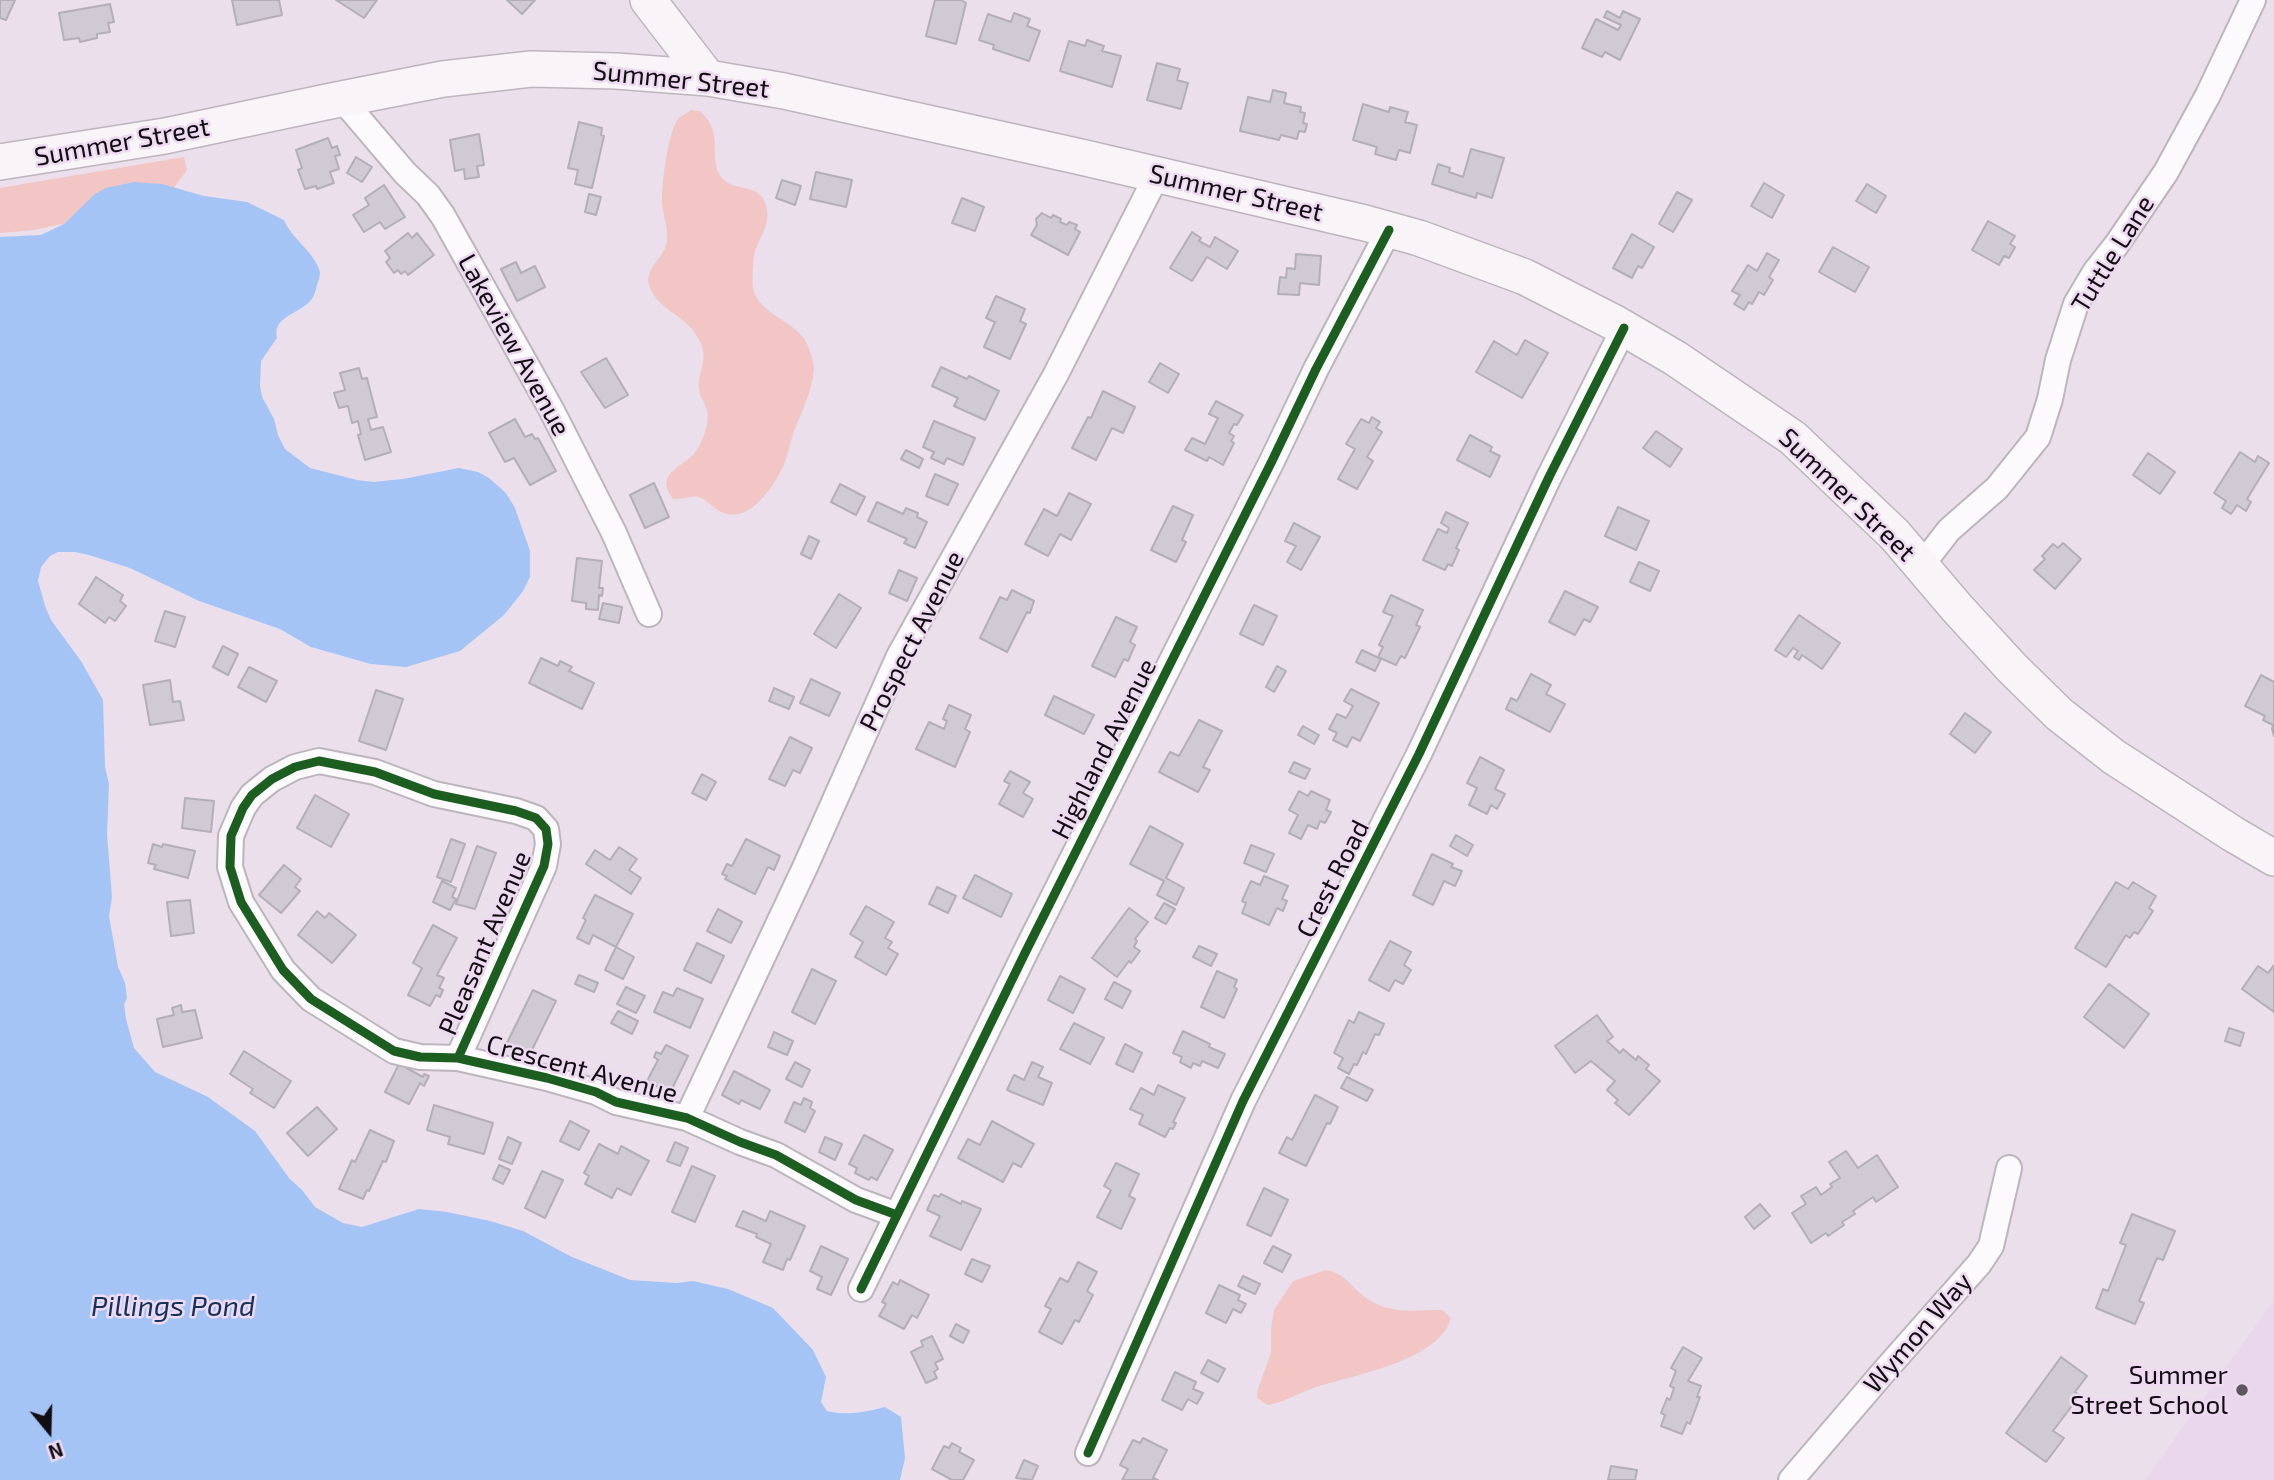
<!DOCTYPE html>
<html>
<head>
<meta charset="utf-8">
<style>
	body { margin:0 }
	#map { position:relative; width:2274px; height:1480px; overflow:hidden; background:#eadfeb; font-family:"Exo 2",sans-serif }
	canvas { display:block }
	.north { position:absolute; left:14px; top:1396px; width:70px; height:70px; -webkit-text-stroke:5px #eedaf0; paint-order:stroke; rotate:161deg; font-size:19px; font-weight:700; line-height:28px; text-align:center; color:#120c13 }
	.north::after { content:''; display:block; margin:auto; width:24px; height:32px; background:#120c13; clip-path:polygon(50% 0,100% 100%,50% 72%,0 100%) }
</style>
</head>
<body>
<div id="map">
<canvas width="2274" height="1480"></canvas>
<div class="north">N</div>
</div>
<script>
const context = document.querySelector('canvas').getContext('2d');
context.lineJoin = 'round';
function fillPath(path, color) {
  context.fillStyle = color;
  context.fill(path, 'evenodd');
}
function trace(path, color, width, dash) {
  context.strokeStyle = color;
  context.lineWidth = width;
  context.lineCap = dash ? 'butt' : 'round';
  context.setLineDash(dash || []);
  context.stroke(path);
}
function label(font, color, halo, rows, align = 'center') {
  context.font = font + ' "Exo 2",sans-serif';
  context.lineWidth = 5;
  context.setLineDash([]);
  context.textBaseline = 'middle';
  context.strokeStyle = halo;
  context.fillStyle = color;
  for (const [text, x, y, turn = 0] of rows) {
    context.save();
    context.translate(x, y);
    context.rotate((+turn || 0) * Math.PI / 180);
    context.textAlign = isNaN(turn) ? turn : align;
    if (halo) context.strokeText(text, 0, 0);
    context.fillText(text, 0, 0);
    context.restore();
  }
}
fillPath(new Path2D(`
	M2274 1300V1480H2145Z`), '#e9d7eb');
fillPath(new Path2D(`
	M691 110 700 111C705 116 710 121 712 128 718 143 710 166 723 179 736 193 764 182 767 210 770 227 757 240 754 256 753 264 752 280 753 288 760 317 795 319 807 344 811 352 814 362 814 370 812 390 802 412 794 431 790 443 788 455 783 467 776 483 758 508 742 513 719 520 713 502 699 497 692 495 682 500 673 499 655 475 677 470 693 455 702 445 710 424 707 410 705 403 700 397 699 390 697 367 713 360 695 333 684 316 657 308 650 288 642 268 666 258 667 240 668 228 663 215 662 203 661 186 668 132 678 119 681 116 687 113 691 110Z
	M184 157 187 170 168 196 155 204 34 230 0 233V188Z
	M1326 1270C1345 1273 1352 1288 1366 1298 1390 1315 1416 1310 1442 1310L1451 1318C1440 1360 1355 1375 1319 1386 1302 1391 1286 1402 1268 1405L1257 1398 1258 1389 1271 1353V1328L1274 1310 1293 1281Z`), '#f1c6c4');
fillPath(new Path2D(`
	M134 182 162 184 204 196 247 202 284 220C291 238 312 250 319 269 321 275 319 279 317 285 316 290 314 296 311 300 300 314 272 316 277 338L261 361 260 386 262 397 274 419 278 435 285 449 310 468 357 480 373 482 403 479 459 468 478 472 489 478 506 493 515 508 530 551V577L523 591 504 615 460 651 406 667 371 664 311 647 280 629 199 601 130 568 89 555 75 552H58L50 556 41 567 38 581 45 606 51 620 81 661 103 700 105 767 109 784 107 834 112 897 109 916 118 967 125 983 127 998 124 1004 126 1019 134 1048 155 1072 208 1097 255 1131 289 1178 302 1190 315 1207 343 1223 362 1227 419 1209 447 1212 490 1221 523 1231 572 1257 630 1280 677 1283 693 1281 728 1289 773 1308 813 1350 826 1377 821 1402 827 1411C846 1416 866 1412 885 1407L901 1417 905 1458 900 1480H0V237L41 235 64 224 95 194 106 188Z`), '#a3c4f5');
const building = new Path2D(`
	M0 0H15L6 20 0 18Z
	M232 0H279L282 15 237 25Z
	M336 0H377L364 18Z
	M507 0H535L522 14Z
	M935 0H961L966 3 956 44 926 36Z
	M110 4 114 22 108 23 110 32 97 34V38L80 42 79 38 64 40 59 13Z
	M1607 11 1620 18 1623 11 1640 19 1620 60 1605 52 1602 57 1582 48 1596 19 1618 30 1621 25 1604 17Z
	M1014 13 1030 19 1027 26 1040 31 1029 61 993 49 994 45 979 40 988 14 1011 22Z
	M1087 40 1104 46 1102 51 1121 56 1112 87 1060 71 1069 41 1085 46Z
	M1157 63 1180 69 1177 80 1188 83 1181 109 1147 100Z
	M1273 90 1286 93 1284 103 1301 107 1300 112 1305 113 1303 123 1307 124 1305 132 1299 131 1297 139 1281 135 1279 140 1240 131 1248 97 1270 102Z
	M1363 104 1389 112 1390 107 1408 112 1405 122 1417 125 1410 153 1399 150 1396 160 1375 154 1377 147 1353 140Z
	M579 122 602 128 601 135 604 136 592 188 575 184 578 170 568 168Z
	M479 134 484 165 477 166 479 177 465 179 464 169 455 171 450 140Z
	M328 138 332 148 337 146 340 155 335 156 339 169 330 172 334 183 317 189 316 186 305 189 298 170 302 168 296 150Z
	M1471 149 1504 158 1492 198 1477 193 1476 198 1432 184 1438 164 1450 168 1449 172 1463 177Z
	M356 157 372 167 362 182 347 173Z
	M816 172 852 180 846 207 810 199Z
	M782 180 801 186 795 205 776 198Z
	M1764 183 1784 195 1772 218 1751 206Z
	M1867 184 1886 196 1876 213 1856 201Z
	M384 185 405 217 385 229 380 222 364 232 353 215 369 205 365 198Z
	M1677 192 1692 200 1673 232 1659 224Z
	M589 194 601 197 596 215 585 212Z
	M962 198 984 207 975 231 952 223Z
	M1042 213 1051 218 1053 215 1061 219 1060 222 1067 225 1069 222 1077 225 1075 229 1080 232 1068 255 1031 235 1037 225 1036 219Z
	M1988 221 2015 236 2010 244 2015 247 2009 258 2004 256 1999 265 1972 250Z
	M1192 232 1201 238 1199 241 1210 247 1215 237 1238 251 1227 269 1207 257 1192 281 1170 268Z
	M408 233 412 238 417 233 434 255 408 275 405 271 401 274 398 270 394 273 386 262 390 258 385 251Z
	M1632 234 1654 247 1642 268 1638 266 1632 278 1613 268Z
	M1833 247 1869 267 1855 292 1819 272Z
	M1767 253 1779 260 1769 277 1773 280 1764 295 1759 292 1752 304 1749 302 1744 310 1734 304 1740 295 1732 291 1748 265 1757 271Z
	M1296 254 1321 256 1319 285 1300 283 1299 295 1278 294 1280 277 1286 278 1287 268 1295 269Z
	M516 262 521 273 535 266 545 287 517 301 501 269Z
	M996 296 1025 309 1020 321 1026 324 1010 359 984 347 995 322 986 318Z
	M1525 340 1548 353 1522 398 1476 372 1494 341 1517 355Z
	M606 358 628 395 605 408 581 372Z
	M1160 363 1179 374 1168 393 1149 382Z
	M941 367 967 379 969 376 999 391 985 420 954 406 958 398 932 386Z
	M359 368 362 379 367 378 377 417 368 419 371 430 383 427 391 452 365 460 358 435 361 434 358 421 352 423 348 406 339 408 334 393 345 390 340 373Z
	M1103 391 1135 407 1123 433 1112 428 1096 460 1072 448 1088 417 1091 418Z
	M1216 401 1243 415 1237 425 1234 424 1229 433 1234 436 1231 441 1234 443 1223 465 1209 457 1207 461 1185 450 1192 438 1205 444 1218 418 1209 414Z
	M1372 417 1380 422 1376 428 1382 432 1367 457 1373 461 1357 489 1338 479 1355 449 1346 444 1361 419 1369 423Z
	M515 419 525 437 532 434 535 439 538 438 556 471 530 485 514 458 505 462 489 433Z
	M934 421 975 438 963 465 947 458 944 464 931 458 934 452 923 447Z
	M1656 431 1682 449 1670 467 1643 448Z
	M1470 435 1492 447 1490 451 1500 456 1490 477 1457 460Z
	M906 450 923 459 919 468 901 459Z
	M2240 452 2255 462 2258 456 2269 463 2247 499 2251 502 2246 511 2237 505 2231 514 2222 508 2226 501 2214 493Z
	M2148 453 2175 472 2160 494 2133 475Z
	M935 474 958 484 948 505 926 496Z
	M654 483 669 517 645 528 630 495Z
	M840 484 865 497 856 515 831 502Z
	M1069 493 1091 504 1071 540 1060 534 1048 556 1025 544 1044 509 1057 516Z
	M877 502 903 514 906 508 918 513 917 517 927 522 915 548 904 543 907 539 868 521Z
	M1173 506 1193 515 1182 540 1186 542 1176 562 1151 550Z
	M1618 507 1649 521 1636 550 1605 536Z
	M1446 512 1468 523 1456 548 1459 550 1452 566 1448 564 1445 570 1423 560 1438 529 1447 533 1449 528 1441 523Z
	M1294 523 1320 537 1301 570 1287 562 1296 546 1285 541Z
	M809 536 819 541 811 559 801 554Z
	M2063 543 2081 559 2055 589 2034 570 2045 559 2042 556 2053 544 2058 548Z
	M577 558 602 561 599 588H603L602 596 599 595 598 610 586 609V603L572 601Z
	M1639 562 1659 571 1650 591 1630 582Z
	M899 570 917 578 907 601 889 593Z
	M96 577 123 595 120 601 126 606 115 621 109 617 105 623 79 604Z
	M1012 590 1034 601 1030 613 1027 612 1007 652 980 638 1000 597 1007 600Z
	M1565 591 1598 607 1590 622 1584 619 1575 635 1549 622Z
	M839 594 861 608 836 648 814 634Z
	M1391 595 1423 610 1416 625 1420 627 1405 658 1401 656 1396 665 1378 657 1383 647 1379 645 1393 616 1383 612Z
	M603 603 622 607 619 623 599 619Z
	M1254 605 1277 616 1263 645 1240 634Z
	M165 611 185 617 175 647 155 641Z
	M1799 615 1840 643 1822 669 1802 655 1799 660 1794 657 1798 651 1793 648 1786 657 1775 650Z
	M1116 617 1137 627 1130 642 1135 645 1128 661 1124 659 1115 677 1092 666Z
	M223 646 238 654 228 675 213 667Z
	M1362 650 1381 659 1375 671 1356 662Z
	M541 658 558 666 560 661 572 667 569 671 594 683 582 709 529 683Z
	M1277 666 1286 671 1274 692 1266 687Z
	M249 667 277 681 266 702 238 687Z
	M1531 674 1551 685 1546 694 1565 704 1550 732 1506 709 1511 698 1517 701Z
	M2261 675 2274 682V736L2272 729 2273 725 2263 720 2265 716 2245 706Z
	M811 679 840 693 829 716 800 703Z
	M170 680 173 702 180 701 184 720 150 725 143 685Z
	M774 688 794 697 789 709 769 701Z
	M1351 689 1379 703 1360 741 1352 737 1347 747 1333 740 1337 733 1329 729 1337 714 1346 718 1353 706 1344 701Z
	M376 690 403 699 386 750 359 741Z
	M1054 696 1094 715 1084 734 1045 715Z
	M949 705 971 715 965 729 970 732 955 767 916 749 929 722 944 729 947 721 943 719Z
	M1965 713 1991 732 1975 753 1950 734Z
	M1199 720 1222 731 1203 767 1210 770 1198 792 1159 772 1170 752 1179 756Z
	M1303 726 1319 735 1314 744 1298 735Z
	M790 737 812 748 800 773 793 770 785 786 769 779Z
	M1480 757 1504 770 1495 789 1505 794 1497 809 1491 805 1487 814 1469 805 1477 788 1467 783Z
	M1294 762 1310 769 1305 779 1289 772Z
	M1010 771 1030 782 1023 793 1033 799 1023 817 999 804 1010 784 1004 781Z
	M702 774 716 782 706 800 692 793Z
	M1299 791 1308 796 1311 791 1330 800 1326 810 1331 812 1325 823 1320 821 1317 829 1308 825 1301 839 1289 833 1298 815 1289 810Z
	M315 795 349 814 331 847 297 828Z
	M185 798 214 801 211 832 182 828Z
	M1150 826 1183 844 1166 878 1184 888 1176 905 1157 895 1164 881 1130 864Z
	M1456 835 1473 845 1467 856 1450 846Z
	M451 839 465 844 451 882 437 877Z
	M746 839 780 856 774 870 768 867 755 894 725 879 727 876 722 874 727 864 732 866Z
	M153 844 162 847 163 844 195 851 188 878 154 869 156 865 148 863Z
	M1251 845 1274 854 1266 872 1244 863Z
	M477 846 496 853 475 909 456 904Z
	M619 847 637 859 629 870 641 878 631 894 586 864 595 850 610 860Z
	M1432 854 1453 864 1451 867 1462 871 1455 886 1444 881 1433 905 1413 895Z
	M284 865 301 879 295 887 300 891 281 913 259 895Z
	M975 875 1012 894 1001 917 963 898Z
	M1264 876 1288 886 1282 899 1287 901 1283 911 1277 908 1269 925 1242 913 1246 903 1242 901 1251 881 1260 885Z
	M442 881 456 888 452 897 456 899 450 910 433 902Z
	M2116 882 2128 889 2133 882 2156 896 2149 908 2153 911 2138 934 2134 932 2130 938 2126 935 2106 967 2075 948Z
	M937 887 956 896 948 913 929 904Z
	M595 895 633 914 616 947 593 935 589 944 577 938 586 920 583 918Z
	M190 900 194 933 171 936 167 902Z
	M1164 903 1175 909 1166 924 1155 918Z
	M866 906 894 922 885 938 892 942 888 948 898 954 886 975 855 957 863 942 850 934Z
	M1129 908 1148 922 1135 939 1137 941 1134 947 1140 951 1131 963 1129 961 1117 977 1092 958Z
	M718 909 742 922 731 943 707 931Z
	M317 911 325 918 329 913 356 935 332 963 298 935Z
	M433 925 457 938 437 975 444 978 439 988 443 990 440 997 436 995 430 1006 408 995 422 968 413 963Z
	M1390 941 1411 952 1404 965 1411 970 1403 984 1395 980 1389 991 1369 980Z
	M697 943 724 956 711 983 684 970Z
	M1199 946 1217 954 1211 966 1193 957Z
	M616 947 634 957 623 979 605 970Z
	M2274 965V1012L2242 989 2258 966 2268 973Z
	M812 969 836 981 815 1024 792 1012Z
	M1217 971 1237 980 1234 987 1237 989 1224 1018 1201 1007Z
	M579 975 598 983 594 992 575 984Z
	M1060 976 1085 989 1073 1013 1048 1000Z
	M1114 982 1131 991 1122 1008 1105 999Z
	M2109 984 2149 1014 2124 1048 2084 1017Z
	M626 987 645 996 636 1013 617 1004Z
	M677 988 703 999 690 1028 654 1012 663 992 673 996Z
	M533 990 556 1001 528 1058 505 1047Z
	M181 1005 182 1012 195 1010 202 1038 163 1047 157 1019 174 1015 172 1008Z
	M618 1011 638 1021 632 1034 611 1023Z
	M1359 1012 1384 1024 1379 1035 1375 1034 1366 1054 1363 1052 1357 1065 1354 1064 1349 1074 1338 1068 1343 1058 1334 1053 1349 1020 1354 1023Z
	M1597 1015 1613 1037 1607 1041 1620 1053 1623 1049 1636 1060 1638 1056 1649 1065 1646 1069 1660 1081 1629 1115 1615 1103 1618 1100 1607 1090 1615 1081 1591 1061 1575 1073 1555 1046Z
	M1074 1023 1104 1038 1090 1064 1060 1049Z
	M2229 1028 2244 1033 2240 1046 2225 1041Z
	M1183 1031 1210 1044 1209 1047 1225 1054 1218 1068 1202 1061 1200 1066 1193 1063 1191 1068 1180 1062 1182 1057 1173 1053Z
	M774 1032 793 1041 787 1055 768 1047Z
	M1125 1044 1142 1053 1133 1072 1116 1064Z
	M666 1045 688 1056 670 1093 647 1081 658 1060 654 1057 656 1052 661 1054Z
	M244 1051 291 1081 274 1108 250 1093 253 1089 230 1074Z
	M795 1062 810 1070 802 1087 786 1079Z
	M1032 1062 1043 1067 1038 1077 1052 1083 1043 1105 1007 1090 1014 1075 1024 1080Z
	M399 1064 423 1077 424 1074 429 1076 424 1086 420 1083 409 1104 385 1092Z
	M734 1071 770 1090 760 1109 741 1100 739 1104 722 1095Z
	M1347 1077 1373 1090 1367 1101 1341 1088Z
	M1158 1085 1185 1098 1173 1122 1176 1123 1173 1129 1170 1128 1165 1137 1139 1124 1143 1115 1130 1109 1141 1088 1154 1095Z
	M1315 1095 1338 1107 1330 1124 1327 1123 1306 1166 1279 1153 1287 1137 1292 1140Z
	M804 1098 812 1102 810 1108 815 1111 805 1132 785 1122 794 1102 801 1105Z
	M434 1105 493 1123 484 1154 448 1144 450 1137 427 1130Z
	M317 1107 337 1129 308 1156 287 1133Z
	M570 1121 589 1131 579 1150 560 1141Z
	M992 1121 1034 1144 1021 1167 1013 1163 1003 1182 958 1158 968 1139 980 1145Z
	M370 1130 394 1141 386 1162 383 1161 369 1191 367 1190 363 1199 339 1189 352 1160 355 1162Z
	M864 1135 893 1150 877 1180 871 1177 869 1180 855 1173 857 1168 849 1164Z
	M508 1137 521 1143 512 1164 499 1159Z
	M825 1137 842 1144 835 1160 819 1152Z
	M675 1142 688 1148 680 1166 667 1161Z
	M599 1144 618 1154 621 1146 649 1161 631 1195 617 1188 612 1198 585 1184 589 1176 584 1173Z
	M1846 1151 1858 1168 1877 1155 1898 1187 1876 1202 1873 1197 1853 1211 1855 1214 1842 1222 1844 1225 1828 1236 1826 1233 1811 1243 1792 1213 1806 1204 1801 1196 1816 1187 1821 1195 1832 1187 1830 1184 1840 1178 1829 1162Z
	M1116 1163 1139 1174 1129 1196 1135 1199 1121 1229 1097 1217 1111 1190 1104 1186Z
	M499 1165 510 1170 503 1184 493 1179Z
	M692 1166 715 1176 695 1222 672 1212Z
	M542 1171 563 1180 545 1218 525 1208Z
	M1264 1188 1288 1200 1271 1236 1247 1225Z
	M941 1194 961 1204 962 1201 981 1209 961 1250 930 1236 940 1216 927 1210 934 1195 939 1197Z
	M1760 1204 1770 1216 1754 1229 1745 1217Z
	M743 1211 766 1221 770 1211 805 1226 790 1260 787 1259 783 1270 763 1262 771 1244 756 1237 757 1234 736 1226Z
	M2132 1214 2175 1231 2163 1260 2157 1258 2139 1301 2144 1303 2135 1324 2096 1308 2103 1289 2108 1291 2126 1245 2120 1243Z
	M821 1246 848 1259 831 1295 817 1289 822 1277 810 1271Z
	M1273 1246 1291 1255 1282 1272 1264 1263Z
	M972 1259 990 1266 982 1282 965 1274Z
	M1078 1262 1097 1272 1087 1291 1093 1295 1079 1322 1075 1320 1062 1344 1039 1332 1051 1309 1045 1306 1060 1278 1068 1282Z
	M1243 1276 1260 1284 1255 1294 1238 1286Z
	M900 1280 929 1295 917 1318 912 1315 904 1329 879 1316 886 1304 882 1302 893 1282 898 1285Z
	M1219 1285 1240 1295 1238 1300 1246 1304 1241 1313 1233 1309 1226 1323 1206 1313Z
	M956 1324 969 1331 963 1343 950 1336Z
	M932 1336 943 1359 935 1363 938 1369 934 1372 937 1378 926 1383 911 1352 923 1346 921 1341Z
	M1683 1347 1702 1358 1688 1381 1701 1386 1697 1397H1700L1690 1424 1687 1422 1682 1434 1661 1426 1665 1415 1661 1413 1667 1398 1670 1400 1674 1388 1670 1386 1676 1371 1671 1368Z
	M2061 1357 2087 1376 2075 1392 2080 1395 2053 1431 2064 1438 2046 1462 2006 1433Z
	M1208 1360 1225 1369 1218 1382 1201 1373Z
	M1175 1372 1196 1382 1193 1389 1203 1393 1197 1404 1188 1399 1182 1410 1162 1400Z
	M1143 1438 1167 1450 1153 1478 1158 1480H1122L1128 1469 1120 1465 1133 1440 1140 1443Z
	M952 1443 961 1448 959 1452 974 1460 963 1480H952L932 1469 944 1446 949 1448Z
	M1024 1460 1038 1466 1032 1480 1016 1478Z
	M1611 1466 1637 1470 1635 1480H1608Z`);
fillPath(building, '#d0cad5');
trace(building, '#b3aeb8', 2);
const minor = new Path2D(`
	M342 99 405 173 428 195 443 216 551 409 614 533 649 614
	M1921 566 1949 530 1997 488 2038 437 2050 399 2058 360 2076 304 2095 272 2117 244 2166 172 2208 95 2253 0
	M458 1058 544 866 548 844 546 829 536 818 516 811 434 794 375 772 319 761 295 767 272 779 252 795 243 808 231 836 230 867 241 902 283 970 311 999 394 1051 420 1057 458 1058 547 1078 596 1092 616 1102 687 1118 740 1142 776 1155 856 1200 897 1215
	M687 1118 806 865 899 656 1056 374 1157 175
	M861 1289 1026 951 1272 461 1316 369 1389 230
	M1088 1453 1243 1101 1419 754 1549 477 1624 328
	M1791 1480 1887 1368 1979 1264 1991 1246 2009 1168`);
const secondary = new Path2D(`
	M648 0 708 78
	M0 162 165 136 331 101 443 79 531 69 616 71 708 78 784 91 1081 157 1365 223 1419 238 1525 277 1615 323 1675 358 1793 438 1895 535 1957 608 2012 668 2059 714 2114 757 2233 834 2274 858`);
trace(minor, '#bdb5be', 28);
trace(secondary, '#bdb5be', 38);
trace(minor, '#fcfafc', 24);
trace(secondary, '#f8f4f7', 35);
trace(new Path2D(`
	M458 1058 544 866 548 844 546 829 536 818 516 811 434 794 375 772 319 761 295 767 272 779 252 795 243 808 231 836 230 867 241 902 283 970 311 999 394 1051 420 1057 458 1058 547 1078 596 1092 616 1102 687 1118 740 1142 776 1155 856 1200 897 1215
	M861 1289 1026 951 1272 461 1316 369 1389 230
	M1088 1453 1243 1101 1419 754 1549 477 1624 328`), '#1b5e20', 9);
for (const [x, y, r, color] of [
	[2242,1390,7,"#5e565f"]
]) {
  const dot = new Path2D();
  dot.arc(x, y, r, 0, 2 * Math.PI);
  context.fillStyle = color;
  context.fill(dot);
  trace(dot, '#eedaf0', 2.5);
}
label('26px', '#120c13', '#eedaf0', [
	["Summer Street",681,80,6],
	["Summer Street",122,142,-10],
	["Summer Street",1236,193,13],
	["Tuttle Lane",2113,254,-58],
	["Lakeview Avenue",514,345,61],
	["Summer Street",1847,495,44],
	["Prospect Avenue",912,641,-63],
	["Highland Avenue",1104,749,-63],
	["Crest Road",1333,879,-63],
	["Pleasant Avenue",485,943,-67],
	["Crescent Avenue",582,1069,15],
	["Wymon Way",1918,1333,-49]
]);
label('26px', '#120c13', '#eedaf0', [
	["Summer",2228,1375],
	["Street School",2228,1405]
], 'right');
label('italic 28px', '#10335c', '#eedaf0', [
	["Pillings Pond",173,1307]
]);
</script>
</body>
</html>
